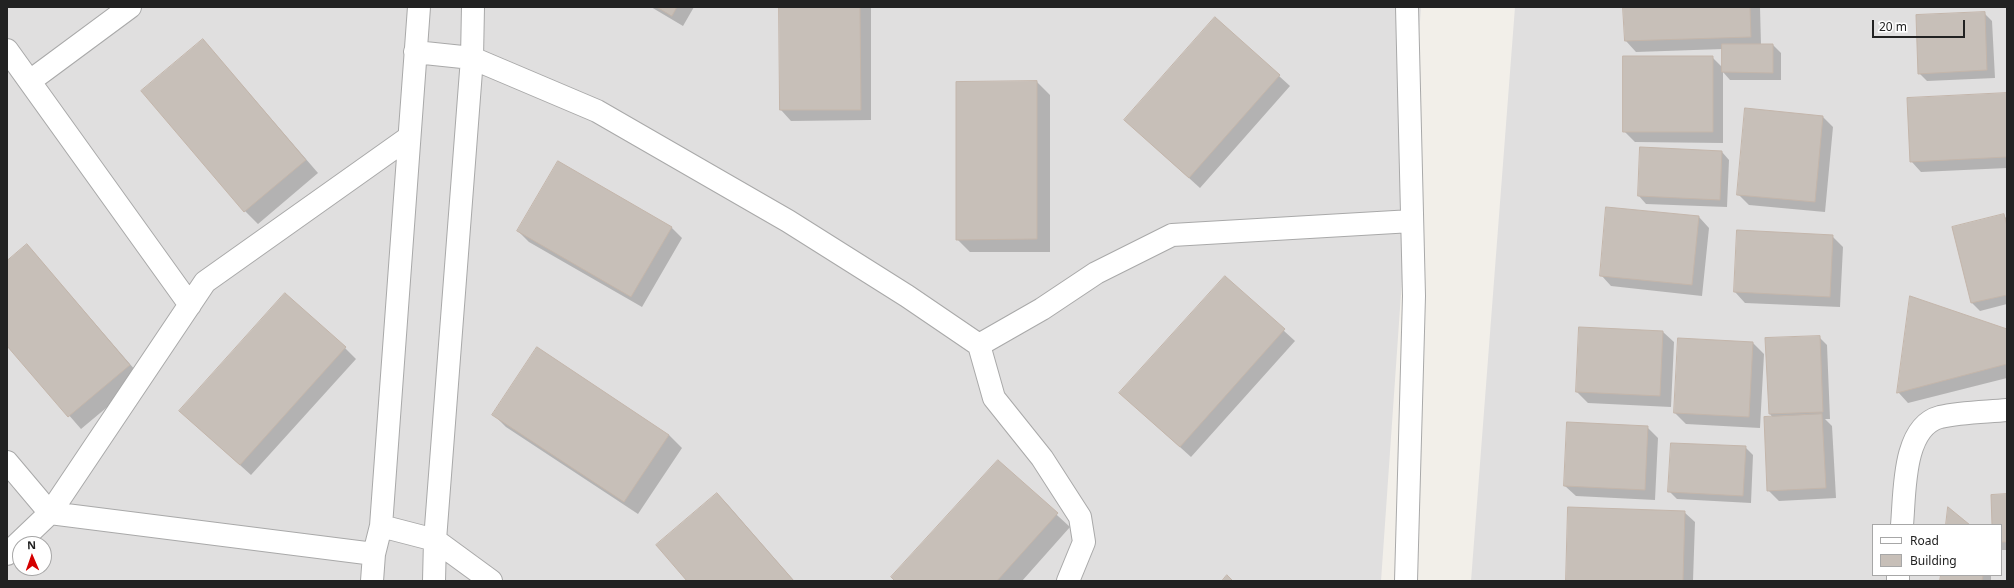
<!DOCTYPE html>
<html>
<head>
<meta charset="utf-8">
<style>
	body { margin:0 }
	#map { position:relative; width:2014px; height:588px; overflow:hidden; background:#f2efe9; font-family:"Noto Sans",sans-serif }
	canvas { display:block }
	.frame { position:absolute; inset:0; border:8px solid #222; pointer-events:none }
	.legend { position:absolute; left:1872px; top:524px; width:130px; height:52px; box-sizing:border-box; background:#fff; border:1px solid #a7a7a7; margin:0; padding:5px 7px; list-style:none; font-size:12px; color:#222 }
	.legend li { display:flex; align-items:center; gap:8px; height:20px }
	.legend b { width:20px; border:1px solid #a7a7a7 }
	.north { position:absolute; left:12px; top:536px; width:40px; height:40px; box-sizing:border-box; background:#fff; border:1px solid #a7a7a7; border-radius:50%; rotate:358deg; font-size:11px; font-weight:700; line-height:16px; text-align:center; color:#222 }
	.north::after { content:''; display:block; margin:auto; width:14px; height:18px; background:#d40000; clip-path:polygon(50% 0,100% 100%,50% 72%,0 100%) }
	.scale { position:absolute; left:1872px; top:20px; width:93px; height:18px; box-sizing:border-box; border:2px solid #222; border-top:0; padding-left:5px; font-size:12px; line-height:14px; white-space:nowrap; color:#222; -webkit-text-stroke:3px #fff; paint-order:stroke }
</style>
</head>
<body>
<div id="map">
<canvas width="2014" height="588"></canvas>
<div class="frame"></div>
<ul class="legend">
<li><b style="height:5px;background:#fff"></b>Road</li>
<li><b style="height:11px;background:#c7bfb8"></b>Building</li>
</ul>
<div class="north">N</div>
<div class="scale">20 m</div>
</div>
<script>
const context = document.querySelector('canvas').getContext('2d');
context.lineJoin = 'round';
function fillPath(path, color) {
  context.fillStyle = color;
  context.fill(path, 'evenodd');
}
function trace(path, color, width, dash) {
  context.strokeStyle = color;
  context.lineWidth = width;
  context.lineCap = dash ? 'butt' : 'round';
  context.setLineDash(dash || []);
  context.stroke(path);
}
fillPath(new Path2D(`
	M7 7H1421L1381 581H7ZM20 544H44V568H20Z
	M1515 7H2007V581H1471ZM1873 525H2001V575H1873Z`), '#e0dfdf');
fillPath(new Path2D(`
	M651 7H694L683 26Z
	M780 7H871V120L791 121 781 110Z
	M1624 7H1760L1761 45H1773L1781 53V80H1730L1723 72V143L1635 142 1624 131 1712 57 1723 68V49L1636 52 1626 41Z
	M1984 13 1992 21 1995 78 1927 81 1919 73Z
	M203 40 318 173 258 224 245 211Z
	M1279 76 1290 86 1200 188 1125 120Z
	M1037 82 1050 95V252H970L957 239Z
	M2007 94V168L1921 172 1911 161Z
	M1822 116 1833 127 1825 212 1749 205 1738 194Z
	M1641 148 1722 152 1729 160 1727 207 1646 204 1639 196Z
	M2004 216 2007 219V304L1980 311 1972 303 1953 228Z
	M1699 217 1709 228 1702 296 1611 286 1601 275Z
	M671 227 682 238 642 307 529 242 518 231Z
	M1832 236 1843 247 1840 307 1745 303 1735 292Z
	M27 245 142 378 81 429 7 344V262Z
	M1225 277 1295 341 1191 457 1120 393Z
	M2007 330V378L1908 403 1898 392Z
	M1663 332 1674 342 1671 407 1588 403 1577 392Z
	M1819 337 1827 345 1830 419H1825L1832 426 1836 498 1779 501 1768 490 1773 418 1770 414Z
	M1679 339 1753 343 1764 354 1760 428 1686 424 1675 413Z
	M345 348 356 359 251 475 180 411Z
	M493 414 669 435 682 448 638 514 506 427Z
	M1647 427 1658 438 1655 500 1576 496 1565 486Z
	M1745 447 1753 455 1751 503 1677 499 1670 492Z
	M998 461 1070 527 1022 581H896Z
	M717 494 728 505 794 581H688Z
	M2007 495V550H2001V525H1993Z
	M1684 512 1695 522 1693 581H1567Z
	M1942 575H1991V581H1941Z`), '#0003');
const building = new Path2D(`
	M657 7H677L672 16Z
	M779 7H860L861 110H780Z
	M1623 7H1750L1751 37 1625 41Z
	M1985 12 1987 70 1918 74 1916 15Z
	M1215 17 1280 75 1189 178 1124 120Z
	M203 39 306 160 244 212 141 91Z
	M1722 44H1773V73L1722 72Z
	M1623 56H1713V132H1623Z
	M1037 81V239L956 240V82Z
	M2007 93V157L1910 162 1907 98Z
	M1745 108 1823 116 1815 202 1737 195Z
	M1640 147 1722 151 1720 200 1638 196Z
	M558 161 672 227 631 297 517 231Z
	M1606 207 1699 216 1692 285 1600 276Z
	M2004 214 2007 226V295L1971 303 1952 227Z
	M1737 230 1833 235 1830 297 1734 292Z
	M27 244 130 365 68 417 7 346V261Z
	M1225 276 1285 329 1180 447 1119 393Z
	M285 293 346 347 240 465 179 411Z
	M1910 296 2007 329V364L1897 393Z
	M1579 327 1663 331 1660 396 1576 392Z
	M1820 336 1823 412 1769 414 1765 338Z
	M1678 338 1753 342 1749 417 1674 413Z
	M537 347 669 435 624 502 492 415Z
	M1822 414 1826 488 1767 491 1764 417Z
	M1567 422 1648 426 1645 490 1564 486Z
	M1671 443 1746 446 1743 496 1668 492Z
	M998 460 1058 513 997 581H895L891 577Z
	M717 493 794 581H687L656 545Z
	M2007 494V542H2001V525H1992L1991 495Z
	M1568 507 1685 511 1683 581H1566Z
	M1948 507 1970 525H1946Z
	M1227 575 1233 581H1222Z
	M1941 575H1983L1982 581H1940Z`);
fillPath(building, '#c7bfb8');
trace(building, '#c4b6ab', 1);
const minor = new Path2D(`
	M7 50 190 305
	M415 52 472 58 597 111 788 221 907 296 979 345 1042 309 1096 273 1172 235 1412 221
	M30 81 130 7
	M979 345 994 398 1042 458 1080 517 1084 542 1068 581
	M7 462 50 513 374 554
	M1902 525C1905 494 1902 427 1940 417 1961 412 1985 412 2007 410
	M381 526 435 540 491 581
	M7 554 50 513 205 282 408 138
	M372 581 374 554 381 526 419 7
	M434 581 435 540 472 58 473 7
	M1406 581 1414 296 1407 7
	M1898 581V575`);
trace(minor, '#a9a9a9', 24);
trace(minor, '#fff', 22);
</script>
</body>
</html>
